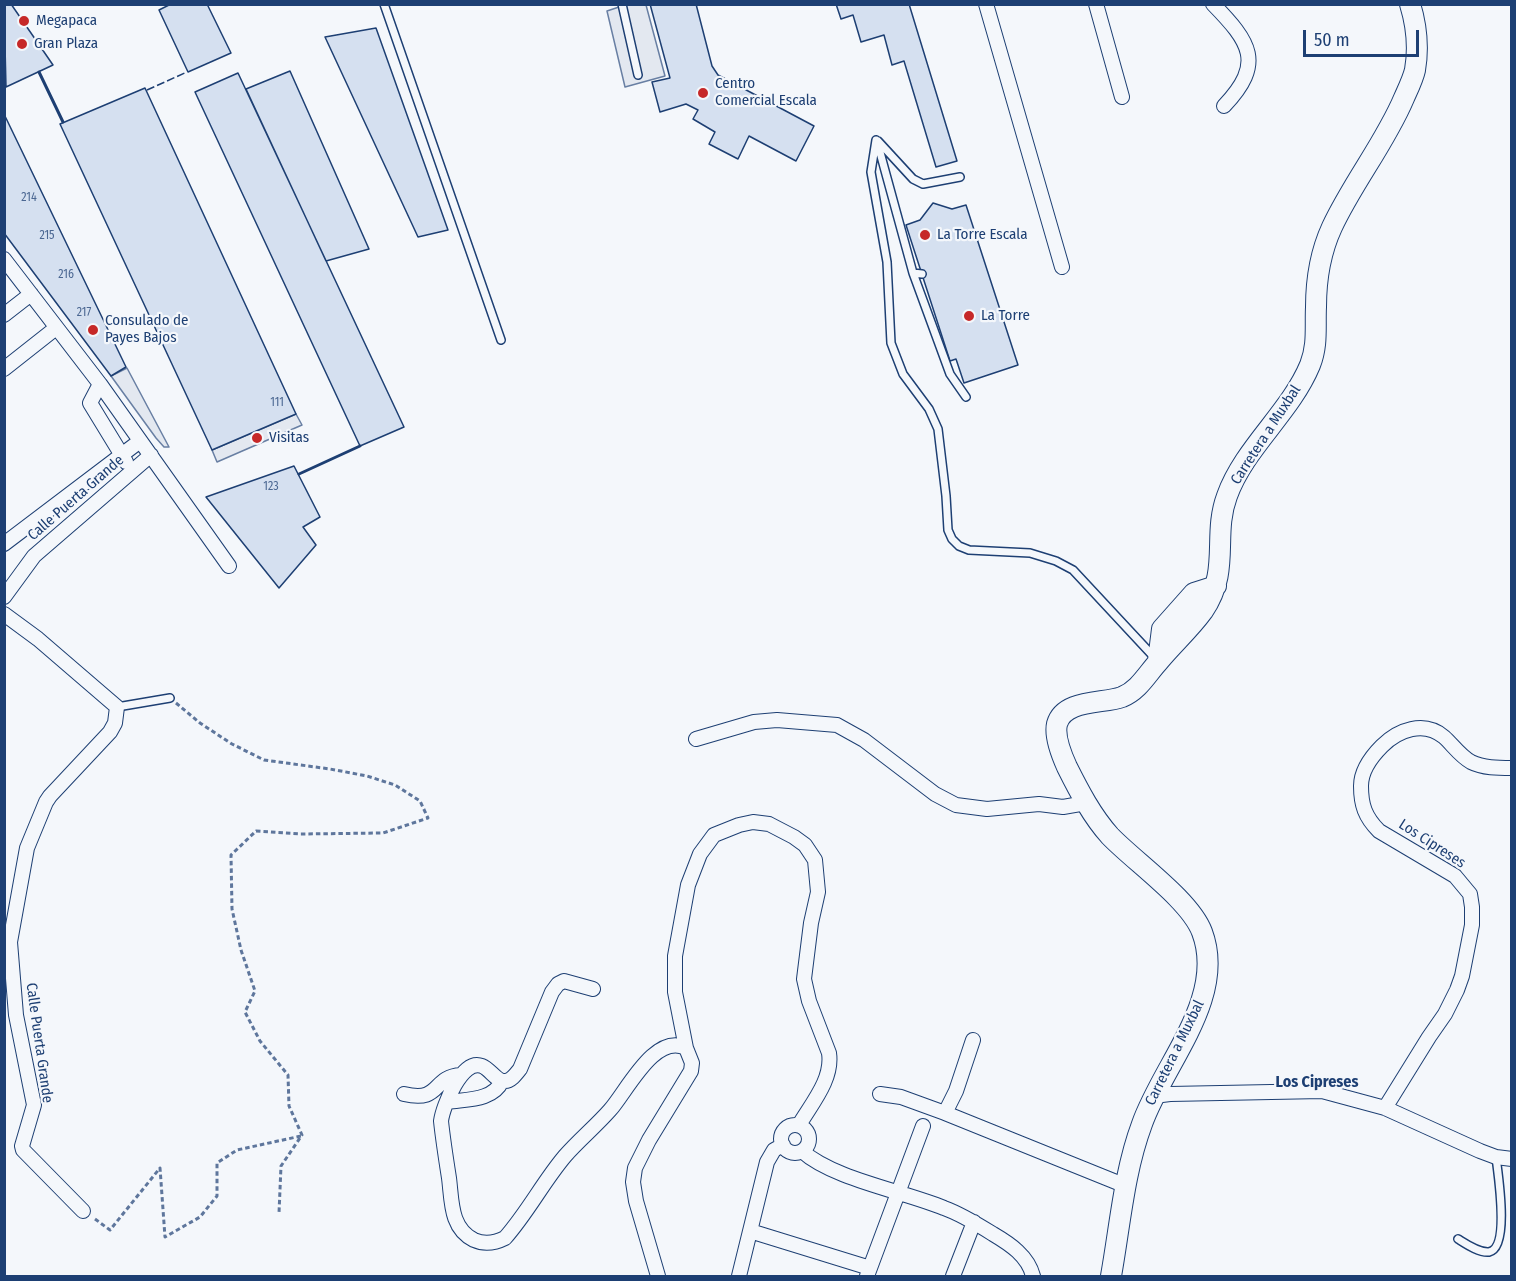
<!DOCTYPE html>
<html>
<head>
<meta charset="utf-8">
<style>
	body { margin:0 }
	#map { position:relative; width:1516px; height:1281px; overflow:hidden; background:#f4f7fb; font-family:"Fira Sans Condensed",sans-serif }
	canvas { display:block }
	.frame { position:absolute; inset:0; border:6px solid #1d3f73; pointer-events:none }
	.scale { position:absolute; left:1303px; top:30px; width:116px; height:27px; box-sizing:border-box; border:3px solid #1d3f73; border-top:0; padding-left:8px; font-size:18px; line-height:21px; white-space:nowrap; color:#1d3f73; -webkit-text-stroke:4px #f4f7fb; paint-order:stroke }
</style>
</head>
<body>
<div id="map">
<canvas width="1516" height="1281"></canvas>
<div class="frame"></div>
<div class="scale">50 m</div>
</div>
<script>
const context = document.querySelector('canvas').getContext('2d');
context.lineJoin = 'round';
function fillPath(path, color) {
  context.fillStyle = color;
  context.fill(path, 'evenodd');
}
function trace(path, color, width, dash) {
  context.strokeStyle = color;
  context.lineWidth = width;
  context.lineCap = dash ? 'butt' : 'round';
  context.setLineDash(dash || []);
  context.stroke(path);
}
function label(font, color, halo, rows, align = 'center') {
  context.font = font + ' "Fira Sans Condensed",sans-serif';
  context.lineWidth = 4.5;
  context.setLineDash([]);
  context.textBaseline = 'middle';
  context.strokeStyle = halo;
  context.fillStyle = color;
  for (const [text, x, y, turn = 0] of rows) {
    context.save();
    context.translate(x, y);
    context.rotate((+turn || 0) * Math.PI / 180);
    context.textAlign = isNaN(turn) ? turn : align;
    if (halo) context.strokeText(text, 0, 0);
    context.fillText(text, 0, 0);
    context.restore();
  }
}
const parking = new Path2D(`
	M618 5H646L665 76 625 87 607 11 619 7Z
	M127 368 169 447H164L156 438 111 376Z
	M296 414 302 425 217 462 212 450Z`);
fillPath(parking, '#e3e8f0');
trace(parking, '#687fa3', 1.5);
const building = new Path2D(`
	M4 4H11L53 65 6 87Z
	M171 4H207L231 53 188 72 159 10Z
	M650 4H696L712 66 718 75 814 126 796 161 749 136 738 159 709 144 715 132 693 119 698 110 686 104 660 112 652 82 670 78Z
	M836 4H909L957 161 936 167 904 61 892 65 884 35 861 42 853 15 841 19Z
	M376 28 448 230 418 237 325 37Z
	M290 71 369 249 326 261 246 89Z
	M238 73 404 427 360 446 195 92Z
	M145 88 296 414 212 450 60 124Z
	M4 114 126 367 111 376 4 233Z
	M933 203 952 209 966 205 1018 365 964 383 956 359 950 361 906 225 920 220Z
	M294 466 320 517 303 527 316 545 279 588 206 497Z`);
fillPath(building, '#d5e0f0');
trace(building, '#1d3f73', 1.5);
const lane = new Path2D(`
	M384 4 501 340
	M622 4 638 75
	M876 140 871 172 887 262 891 343 903 374 929 409 938 429 946 496 948 530 952 539 959 546 969 550 1030 553 1056 561 1073 570 1154 657
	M878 141 913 179 923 184 960 177
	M878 145 913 273 922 274
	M913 273 950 374 966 397
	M117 707 170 698
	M1458 1239C1466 1244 1479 1253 1489 1252 1510 1248 1498 1174 1496 1157`);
const street = new Path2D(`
	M986 4 1062 267
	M1096 4 1122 97
	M1213 4C1250 42 1265 63 1224 106
	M4 259 100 384 229 566
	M4 315 31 294
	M4 369 56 328
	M100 384 90 403 126 462
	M4 544 140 441
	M4 597 34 556 151 455
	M4 614 38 639 117 707 115 723 110 732 50 796 46 802 27 848 10 942 16 1015 34 1105 22 1146 23 1150 83 1211
	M696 739 754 722 777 720 837 725 864 740 935 794 956 805 987 809 1039 804 1063 807 1086 803
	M593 989 564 981 558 984 552 992 520 1069C516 1074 511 1081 505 1081 497 1082 490 1069 482 1066 462 1058 443 1106 441 1121 443 1140 446 1159 449 1178 452 1201 450 1228 474 1240 485 1245 495 1243 505 1238 528 1212 543 1182 565 1156 579 1140 596 1126 610 1110 627 1091 655 1032 686 1048
	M404 1094C442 1103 431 1077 461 1075
	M880 1094 901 1097 945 1113 1126 1186
	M1154 1096 1170 1094 1322 1091 1385 1108 1480 1151 1496 1157 1512 1159
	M448 1102C466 1099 493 1101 502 1081
	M1385 1108 1429 1037 1445 1014 1457 990 1462 976 1472 925V907L1470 894 1455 876 1379 831C1365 817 1361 805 1361 786 1361 770 1371 757 1382 746 1398 730 1424 720 1444 737 1452 744 1460 756 1471 762 1483 768 1498 768 1512 768
	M945 1113 956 1091 973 1040
	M781 1139a14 14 0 1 1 28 0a14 14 0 1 1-28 0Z
	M802 1151C833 1179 903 1191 944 1208 961 1214 977 1224 993 1234 1010 1244 1028 1256 1033 1276
	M750 1231 870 1268
	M658 1276 636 1201 633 1182 635 1168 649 1140 691 1071 692 1063 686 1048 675 992V956L688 885 700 854 714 835 739 825 753 822 769 824 794 837 805 845 815 860 818 892 811 923 804 979 809 1001 829 1053C833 1079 812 1103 799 1125
	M739 1276 767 1162 774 1150 783 1145
	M867 1276 923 1126
	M953 1276 974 1222`);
const secondary = new Path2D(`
	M1158 661 1162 629 1194 593 1216 586
	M1111 1276C1120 1226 1124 1172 1142 1124 1163 1064 1227 998 1202 932 1190 900 1135 862 1110 836 1092 816 1079 791 1067 767 1062 756 1054 737 1057 724 1064 699 1103 704 1122 697 1139 690 1147 674 1159 661 1173 644 1190 629 1203 611 1231 570 1212 536 1227 496 1244 448 1290 413 1310 365 1318 345 1315 327 1316 307 1316 279 1320 253 1332 227 1353 182 1385 143 1404 98 1408 89 1413 79 1415 70 1419 47 1417 27 1410 4`);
trace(lane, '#1d3f73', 10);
trace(street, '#1d3f73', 16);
trace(secondary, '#1d3f73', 22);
trace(new Path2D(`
	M176 703 200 723 232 744 264 760 330 769 367 776 395 785 420 801 428 818 383 833 300 834 256 831 231 855 232 909 241 950 255 991 245 1012 260 1041 288 1075 289 1106 302 1135 281 1166 279 1213
	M95 1219 110 1230 160 1168 165 1237 200 1217 217 1196V1163L237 1150 301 1136`), '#5e769c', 3, [4.5, 3]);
trace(lane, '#f4f7fb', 7);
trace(street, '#f4f7fb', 14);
trace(secondary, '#f4f7fb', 20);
trace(new Path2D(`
	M147 90 187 72`), '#1d3f73', 1.5, [8, 3]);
trace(new Path2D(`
	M39 72 63 122
	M299 474 360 446`), '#1d3f73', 3);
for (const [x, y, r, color] of [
	[24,21,6,"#c62828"],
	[22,44,6,"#c62828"],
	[703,93,6,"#c62828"],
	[925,235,6,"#c62828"],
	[969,316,6,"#c62828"],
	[93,330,6,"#c62828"],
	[257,438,6,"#c62828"]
]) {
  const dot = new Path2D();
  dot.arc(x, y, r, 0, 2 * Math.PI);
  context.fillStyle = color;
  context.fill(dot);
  trace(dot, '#f4f7fb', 2);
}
label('12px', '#4b6792', null, [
	["214",29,198],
	["215",47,236],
	["216",66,275],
	["217",84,313],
	["111",277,403],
	["123",271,487]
]);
label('15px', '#1d3f73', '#f4f7fb', [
	["Megapaca",36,21],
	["Gran Plaza",34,44],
	["Centro",715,84],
	["Comercial Escala",715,101],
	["La Torre Escala",937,235],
	["La Torre",981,316],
	["Consulado de",105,321],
	["Payes Bajos",105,338],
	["Visitas",269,438]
], 'left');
label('15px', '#1d3f73', '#f4f7fb', [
	["Carretera a Muxbal",1266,435,-57],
	["Calle Puerta Grande",76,498,-41],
	["Los Cipreses",1432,844,33],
	["Calle Puerta Grande",39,1043,82],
	["Carretera a Muxbal",1175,1053,-64]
]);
label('bold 16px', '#1d3f73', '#f4f7fb', [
	["Los Cipreses",1317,1083]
]);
</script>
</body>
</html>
